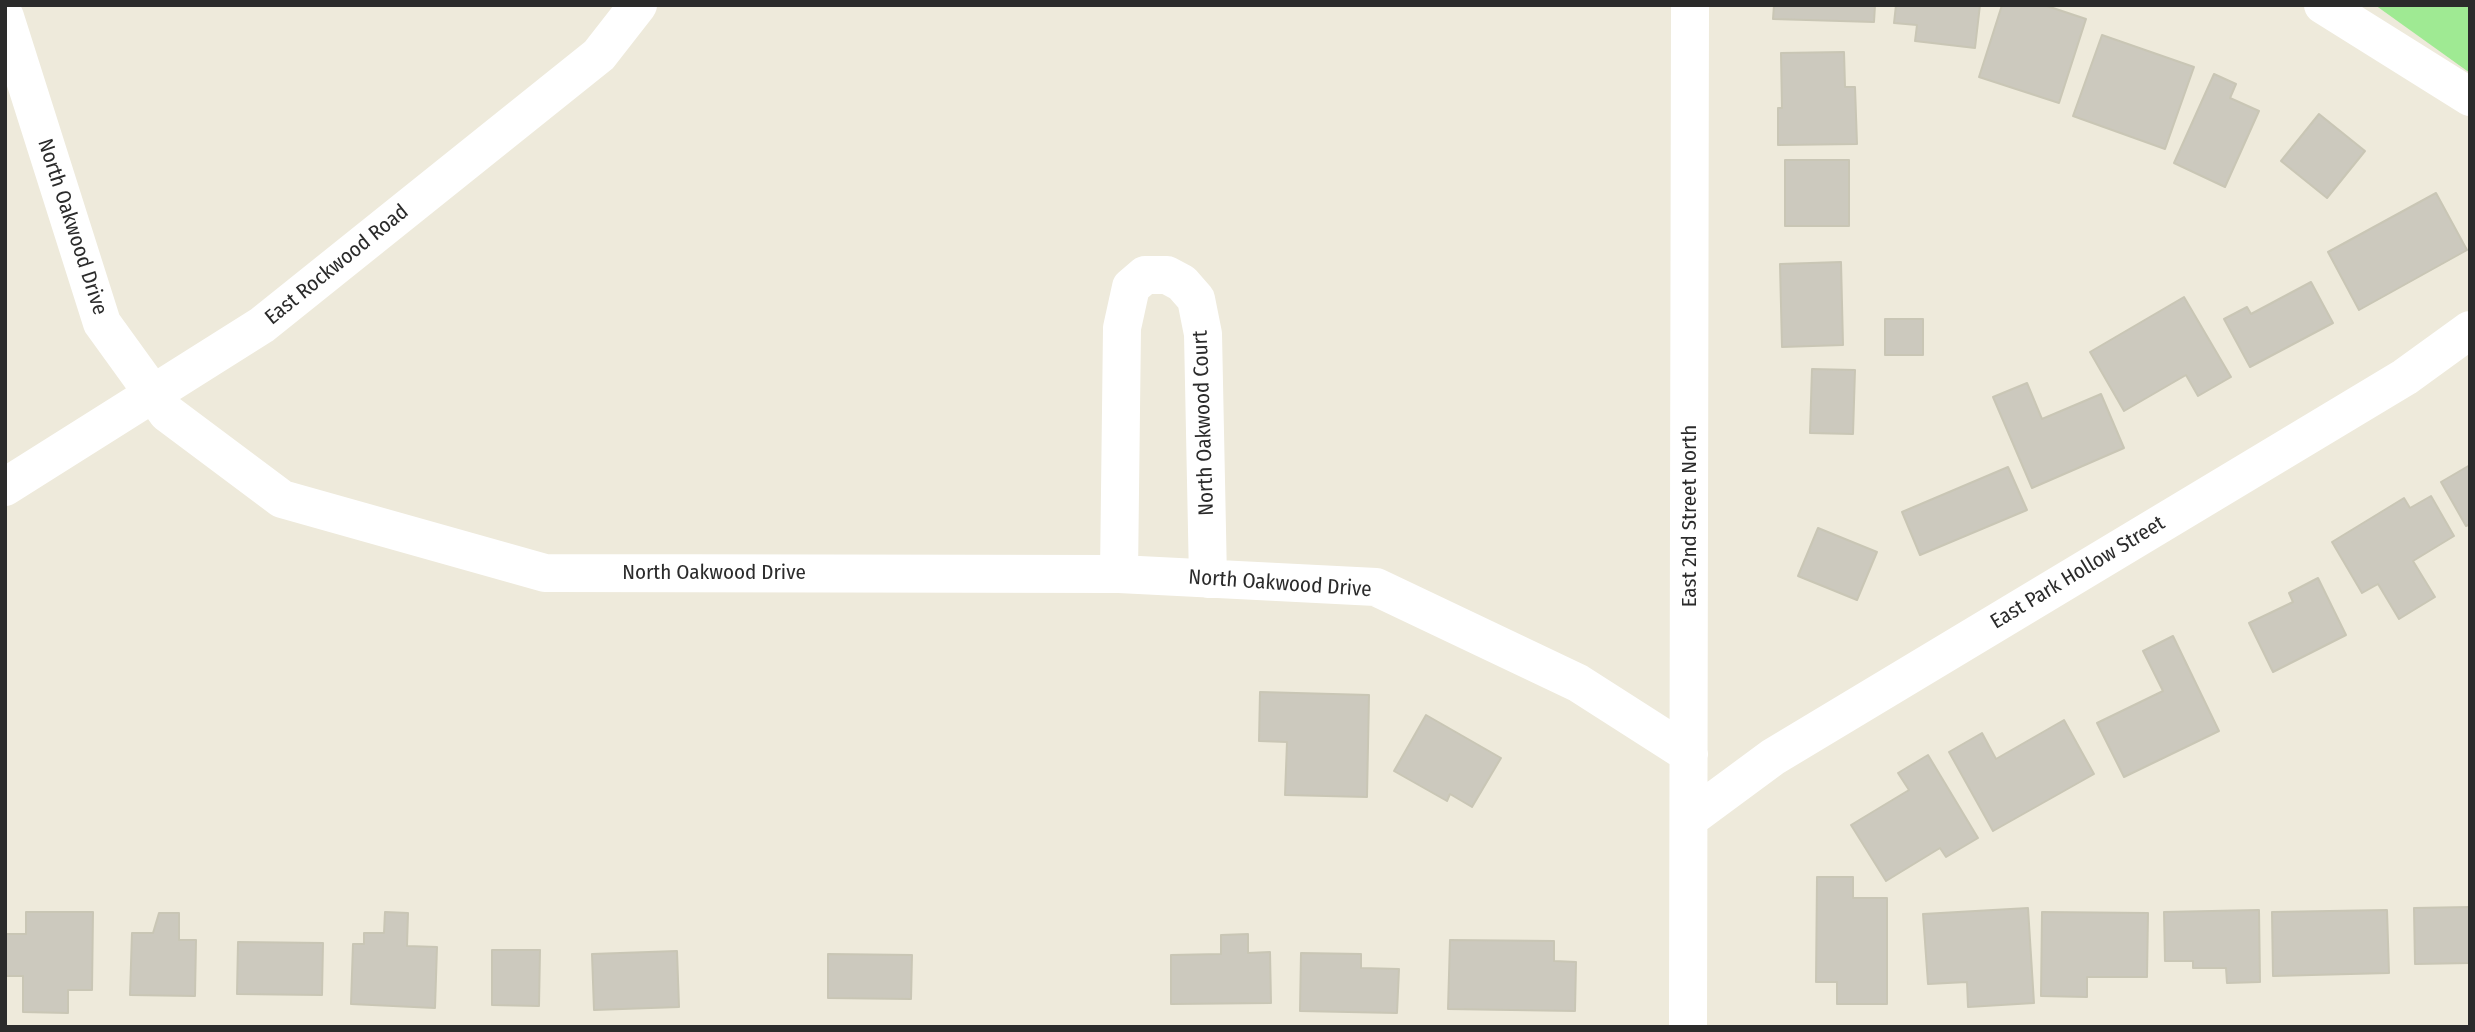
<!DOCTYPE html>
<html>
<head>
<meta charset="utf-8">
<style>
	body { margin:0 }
	#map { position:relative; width:2475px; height:1032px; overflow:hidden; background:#eeeadb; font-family:"Fira Sans Condensed",sans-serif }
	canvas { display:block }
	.frame { position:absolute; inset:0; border:7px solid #2b2b2b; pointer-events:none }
</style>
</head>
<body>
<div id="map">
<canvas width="2475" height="1032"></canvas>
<div class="frame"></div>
</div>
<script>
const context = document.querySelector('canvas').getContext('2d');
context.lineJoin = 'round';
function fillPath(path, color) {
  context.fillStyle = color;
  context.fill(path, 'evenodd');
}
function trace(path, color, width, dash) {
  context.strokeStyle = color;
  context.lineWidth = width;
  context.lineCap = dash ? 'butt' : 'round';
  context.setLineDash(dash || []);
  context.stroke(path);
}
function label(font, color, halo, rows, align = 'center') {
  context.font = font + ' "Fira Sans Condensed",sans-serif';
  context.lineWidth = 5;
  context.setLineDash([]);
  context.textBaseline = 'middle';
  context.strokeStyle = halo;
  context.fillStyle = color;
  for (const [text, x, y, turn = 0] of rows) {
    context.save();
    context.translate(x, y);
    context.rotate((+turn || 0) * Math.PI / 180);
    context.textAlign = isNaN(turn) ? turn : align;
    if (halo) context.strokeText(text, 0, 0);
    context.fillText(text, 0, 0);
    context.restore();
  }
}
fillPath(new Path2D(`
	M2375 5H2470V73Z`), '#9fea93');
const building = new Path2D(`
	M1774 5H1875L1874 22 1773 19Z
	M1896 5H1980L1975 48 1915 41 1917 25 1894 23Z
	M2002 5H2044L2086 19 2059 103 1979 77Z
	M2102 35 2194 67 2165 149 2073 116Z
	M1844 52 1845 87H1855L1857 144 1778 145V108H1782L1781 53Z
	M2214 74 2236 84 2230 98 2259 111 2225 187 2174 163Z
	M2319 114 2365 151 2327 198 2281 161Z
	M1785 160H1849V226H1785Z
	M2436 193 2467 250 2359 310 2328 252Z
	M1841 262 1843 345 1782 347 1780 264Z
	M2311 282 2333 323 2250 367 2224 319 2247 307 2251 314Z
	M2184 297 2231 377 2198 396 2186 375 2124 411 2090 352Z
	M1885 319H1923V355H1885Z
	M1812 369 1855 370 1853 434 1810 433Z
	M2027 383 2042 419 2101 394 2124 448 2032 488 1993 397Z
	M2470 465V524L2466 526 2441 482Z
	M2008 467 2027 510 1920 555 1902 512Z
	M2431 496 2454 536 2413 561 2435 597 2399 619 2378 584 2362 593 2332 542 2404 498 2410 508Z
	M1818 528 1877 552 1857 600 1798 576Z
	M2318 578 2346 635 2273 672 2249 623 2293 602 2289 593Z
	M2173 636 2219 731 2124 777 2097 723 2163 691 2143 651Z
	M1260 692 1369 695 1367 797 1285 795 1287 742 1259 741Z
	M1426 715 1501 758 1472 807 1450 794 1447 801 1394 771Z
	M2064 720 2094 774 1993 831 1949 752 1982 733 1996 759Z
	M1928 755 1978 838 1946 857 1940 848 1886 881 1851 825 1909 790 1898 773Z
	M1817 877H1853V898H1887V1004H1837V982H1816Z
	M2470 907V963L2415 964 2414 908Z
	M2028 908 2034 1003 1968 1007 1967 982 1928 984 1923 914Z
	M2259 910 2260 982 2227 983 2226 968H2193V961H2165L2164 912Z
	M2387 910 2389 973 2273 976 2272 912Z
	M26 912H93L92 990H68V1013L23 1012V976H5V934H26Z
	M385 912 408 913 407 946 437 947 435 1008 351 1004 353 944H364V933H384Z
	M2042 912 2148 913 2147 977H2087V997L2041 996Z
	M159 913H179V940H196L195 996 130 995 132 933H153Z
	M1248 934V953L1270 952 1271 1003 1171 1004V955L1221 954V935Z
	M1450 940 1554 941V961L1576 962 1575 1011 1448 1009Z
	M238 942 323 943 322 995 237 994Z
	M492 950H540L539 1006 492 1005Z
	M677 951 679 1007 594 1010 592 954Z
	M1301 953 1361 954V968L1399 969 1397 1013 1300 1011Z
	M828 954 912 955 911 999 828 998Z`);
fillPath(building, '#ccc9be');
trace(building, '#c9c6b5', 2);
trace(new Path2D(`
	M2323 5 2470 97
	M5 17 102 323 167 413 282 499 545 573 1119 574 1376 587 1578 683 1689 754
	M5 487 262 325 599 55 638 5
	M1119 574 1122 328 1131 287 1145 275H1167L1182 283 1196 299 1203 334 1208 579
	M1689 819 1773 757 2405 377 2470 330
	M1688 1027 1690 5`), '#fff', 38);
label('21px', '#2b2b2b', '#fff', [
	["North Oakwood Drive",72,227,72],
	["East Rockwood Road",337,265,-39],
	["North Oakwood Court",1204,423,-92],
	["East 2nd Street North",1690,516,-90],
	["North Oakwood Drive",714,573],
	["East Park Hollow Street",2078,573,-31],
	["North Oakwood Drive",1280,584,4]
]);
</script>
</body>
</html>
